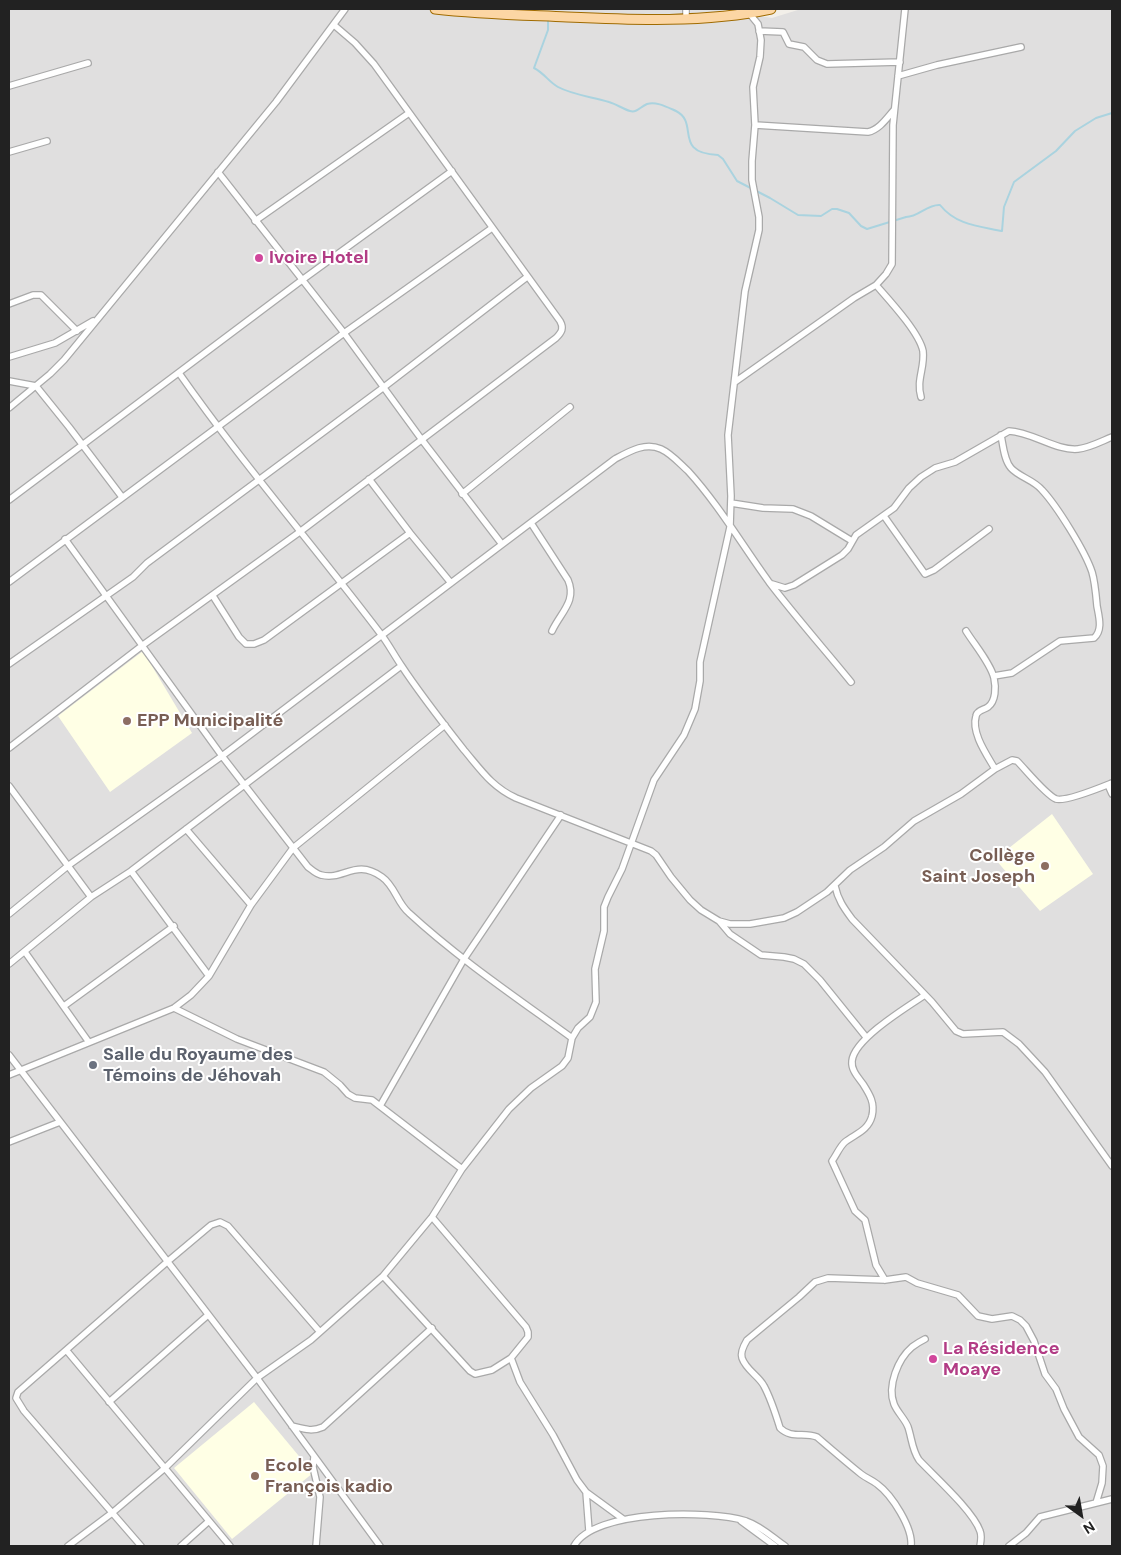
<!DOCTYPE html>
<html>
<head>
<meta charset="utf-8">
<style>
	body { margin:0 }
	#map { position:relative; width:1121px; height:1555px; overflow:hidden; background:#f2efe9; font-family:"DM Sans",sans-serif }
	canvas { display:block }
	.frame { position:absolute; inset:0; border:10px solid #222; pointer-events:none }
	.north { position:absolute; left:1056px; top:1490px; width:50px; height:50px; -webkit-text-stroke:4px #fff; paint-order:stroke; rotate:148deg; font-size:14px; font-weight:700; line-height:20px; text-align:center; color:#222 }
	.north::after { content:''; display:block; margin:auto; width:18px; height:22px; background:#222; clip-path:polygon(50% 0,100% 100%,50% 72%,0 100%) }
</style>
</head>
<body>
<div id="map">
<canvas width="1121" height="1555"></canvas>
<div class="frame"></div>
<div class="north">N</div>
</div>
<script>
const context = document.querySelector('canvas').getContext('2d');
context.lineJoin = 'round';
function fillPath(path, color) {
  context.fillStyle = color;
  context.fill(path, 'evenodd');
}
function trace(path, color, width, dash) {
  context.strokeStyle = color;
  context.lineWidth = width;
  context.lineCap = dash ? 'butt' : 'round';
  context.setLineDash(dash || []);
  context.stroke(path);
}
function label(font, color, halo, rows, align = 'center') {
  context.font = font + ' "DM Sans",sans-serif';
  context.lineWidth = 4;
  context.setLineDash([]);
  context.textBaseline = 'middle';
  context.strokeStyle = halo;
  context.fillStyle = color;
  for (const [text, x, y, turn = 0] of rows) {
    context.save();
    context.translate(x, y);
    context.rotate((+turn || 0) * Math.PI / 180);
    context.textAlign = isNaN(turn) ? turn : align;
    if (halo) context.strokeText(text, 0, 0);
    context.fillText(text, 0, 0);
    context.restore();
  }
}
fillPath(new Path2D(`
	M9 9H714L772 18 801 9H1112V1546H9Z`), '#e0dfdf');
fillPath(new Path2D(`
	M143 651 192 733 110 792 58 716Z
	M1052 814 1093 874 1040 911 995 859Z
	M254 1402 313 1473 232 1539 174 1468Z`), '#ffffe5');
trace(new Path2D(`
	M548 20V30L534 68C544 73 549 82 558 87 573 95 593 97 609 102 616 104 623 109 630 111 637 113 640 107 647 104 656 101 667 107 676 111 700 123 672 153 718 155L723 159 737 181 770 198 798 215 821 216 832 209H837L849 213 861 226 867 229 906 217C919 217 927 204 940 205 956 225 978 226 1002 231L1004 207 1014 182 1056 151 1075 131 1096 118 1112 113`), '#aad3df', 2);
const minor = new Path2D(`
	M686 9V18
	M759 31 783 32 789 44 804 47 817 60 827 64 900 62
	M898 76 937 65 1021 47
	M9 86 88 63
	M755 125 868 132C879 130 887 118 894 110
	M9 152 47 141
	M218 172 344 333 422 440 501 543
	M255 221 409 113
	M876 285C889 300 919 332 923 351 925 368 916 380 921 397
	M9 304 33 295H41L77 331
	M9 357 55 343 93 321
	M179 373C242 463 314 546 380 633 388 643 394 655 401 665 420 694 442 722 464 750 481 770 492 787 516 798L651 851 656 855 671 877 690 900 701 910 719 921 730 924H750L784 918 797 912 827 892 850 870 884 847 914 821 961 794 995 769C987 755 971 733 976 716 977 710 984 710 988 707 996 701 996 687 994 678 991 664 974 644 966 631
	M9 381 36 386 69 427 122 497
	M735 382 854 298 876 285 886 274 892 264 893 125 905 9
	M9 408 50 374 64 360 276 102 345 9
	M369 479 410 533 451 583
	M462 494 570 407
	M9 500 302 280 452 171
	M731 503 763 508 793 509 811 516 852 541
	M884 516 925 574 934 570 989 529
	M531 523 568 580C577 601 561 612 552 631
	M65 539 222 756 308 867C312 870 316 874 321 875 344 881 355 858 382 877 395 886 397 903 409 913 459 959 517 998 572 1038
	M9 582 344 333 492 228
	M772 584 785 588 794 585 842 555 848 549 856 535 894 508 909 488 921 477 935 468 955 462 1009 431C1032 432 1056 451 1078 449 1089 448 1102 441 1112 437
	M213 596 239 637 246 644H254L264 640 410 533
	M9 664 133 577 147 563 384 387 527 277
	M994 676 1012 673 1060 641 1094 638C1103 630 1099 617 1097 606 1096 595 1095 582 1092 572 1085 551 1057 506 1042 490 1034 480 1019 477 1011 468 1004 460 1003 445 1001 435
	M9 748 143 645 301 531 556 338C562 332 564 328 560 321L374 64 355 43 334 25
	M995 769 1012 760 1017 761C1026 770 1046 795 1056 799 1066 802 1102 787 1112 783
	M1108 785 1112 794
	M9 786 91 897
	M186 829 251 905
	M131 871 209 976
	M835 886C838 900 844 908 852 919L932 1002 956 1031 963 1034 1003 1032 1019 1044 1045 1072 1112 1166
	M9 914 69 865 222 756 615 459C630 451 645 442 661 449 672 454 680 464 688 471 719 505 742 545 769 582 795 616 824 649 851 682
	M719 921 730 934 761 955 784 957 794 959 804 964 820 980 866 1037
	M25 952 88 1041
	M9 964 91 897 131 871 401 666
	M64 1006 174 926
	M174 1008 237 1039 324 1072 340 1085 348 1094 355 1098 372 1100 462 1169
	M9 1055 257 1378 380 1546
	M9 1075 174 1008 191 995 209 976 251 905 293 848 445 725
	M380 1106 464 959 561 815
	M9 1142 60 1122
	M383 1276 470 1371 475 1374 492 1370 511 1358 528 1337V1332L526 1327 432 1217
	M885 1280 876 1265 865 1220 855 1211 832 1161C836 1156 840 1146 845 1142 855 1134 868 1131 872 1116 875 1103 870 1095 863 1084 858 1077 851 1070 852 1061 854 1039 907 1007 925 995
	M925 1339C921 1341 916 1344 912 1347 898 1359 887 1386 894 1404 897 1412 905 1419 908 1427 912 1439 912 1450 919 1460 935 1477 973 1511 980 1531 982 1536 981 1541 980 1546
	M67 1351 230 1546
	M511 1358 520 1382 553 1435 577 1480 586 1492 623 1519
	M109 1402 208 1315
	M292 1426C304 1429 312 1432 323 1427L432 1328
	M314 1457 313 1467 320 1497 316 1546
	M586 1492 589 1531
	M741 1521 775 1546
	M68 1546 112 1513 165 1468 257 1378 311 1340 383 1276 432 1217 462 1169 509 1109 531 1088 562 1066 568 1058 572 1038 578 1028 590 1017 596 1002 595 969 604 931V907L608 897 622 869 654 780 684 735 695 709 700 681V662L730 527 731 496 728 435 745 291 759 230V217L752 180V161L755 125 753 87 760 57 761 40 758 24 749 13
	M141 1546 24 1411 16 1398 18 1392 167 1262 211 1225 220 1222 228 1226 320 1332
	M181 1546 209 1521
	M574 1546C594 1509 710 1510 746 1521 761 1526 772 1537 785 1546
	M911 1546C913 1528 892 1495 877 1484 872 1480 866 1478 861 1474 846 1462 831 1449 817 1437 804 1432 791 1439 780 1428 776 1415 771 1399 764 1386 759 1376 746 1370 742 1358 740 1352 744 1345 747 1340L799 1297 815 1282 828 1278 885 1280 906 1277 917 1283 958 1295 978 1316 992 1319 1012 1316 1020 1320 1026 1326 1034 1341 1045 1374 1056 1389 1064 1409 1079 1437 1099 1455 1103 1466 1102 1483 1096 1503
	M1009 1546 1026 1533 1040 1517 1112 1499`);
const primary = new Path2D(`
	M435 9C478 14 523 15 567 17 634 20 705 23 771 9`);
trace(minor, '#a9a9a9', 8);
trace(primary, '#a06b00', 11);
trace(minor, '#fff', 5.5);
trace(primary, '#fcd6a4', 9);
for (const [x, y, r, color] of [
	[259,258,5,"#d1479c"],
	[127,721,5,"#8d6e63"],
	[1045,866,5,"#8d6e63"],
	[93,1065,5,"#6b7280"],
	[933,1359,5,"#d1479c"],
	[255,1476,5,"#8d6e63"]
]) {
  const dot = new Path2D();
  dot.arc(x, y, r, 0, 2 * Math.PI);
  context.fillStyle = color;
  context.fill(dot);
  trace(dot, '#fff', 2);
}
label('bold 18px', '#b23c85', '#fff', [
	["Ivoire Hotel",269,258],
	["La Résidence",943,1349],
	["Moaye",943,1370]
], 'left');
label('bold 18px', '#785e54', '#fff', [
	["EPP Municipalité",137,721],
	["Collège",1035,856,"right"],
	["Saint Joseph",1035,877,"right"],
	["Ecole",265,1466],
	["François kadio",265,1487]
], 'left');
label('bold 18px', '#5b616d', '#fff', [
	["Salle du Royaume des",103,1055],
	["Témoins de Jéhovah",103,1076]
], 'left');
</script>
</body>
</html>
